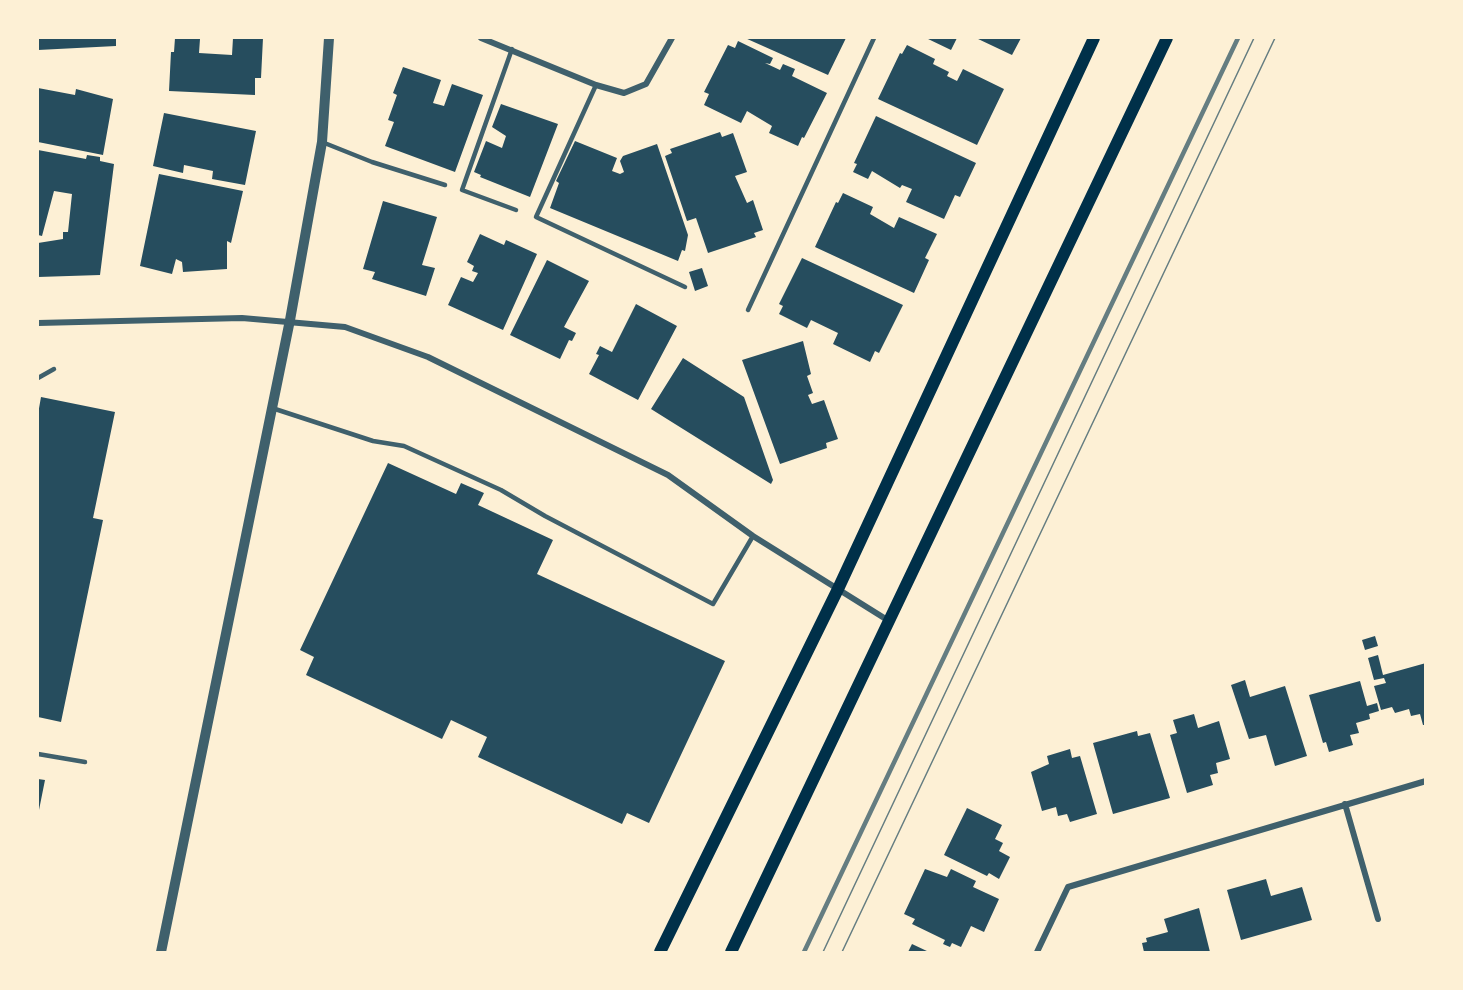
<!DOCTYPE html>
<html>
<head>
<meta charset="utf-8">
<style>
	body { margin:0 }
	#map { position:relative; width:1463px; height:990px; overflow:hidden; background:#fdf0d5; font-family:"IBM Plex Sans",sans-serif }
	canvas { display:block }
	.frame { position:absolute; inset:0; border:39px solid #fdf0d5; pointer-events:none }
</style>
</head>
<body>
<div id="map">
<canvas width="1463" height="990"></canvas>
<div class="frame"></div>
</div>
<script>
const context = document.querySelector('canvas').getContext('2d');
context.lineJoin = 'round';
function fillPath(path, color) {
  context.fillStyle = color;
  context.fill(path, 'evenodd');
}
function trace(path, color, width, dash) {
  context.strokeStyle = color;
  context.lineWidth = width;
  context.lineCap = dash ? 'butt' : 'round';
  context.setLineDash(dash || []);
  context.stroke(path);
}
fillPath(new Path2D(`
	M38 38H116V46L38 50Z
	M175 38 200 39 199 53 232 55 233 38H263L261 78H255V95L169 91 171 52H174Z
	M745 38H846L828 75Z
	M926 38H957L951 50Z
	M976 38H1021L1012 55Z
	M738 41 773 58 770 64 765 63 780 70 783 64 795 69 792 76 827 93 804 138 802 137 798 146 769 133 772 126 747 111 741 123 704 105 709 94 704 92 728 45 735 48Z
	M907 45 935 59 933 64 949 72 947 76 957 81 963 69 1004 89 977 145 878 99 900 53 902 54Z
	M403 67 441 80 433 103 444 106 452 84 483 95 455 172 385 146 394 122 388 120 397 95 393 93Z
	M38 88 75 95 76 89 113 99 103 155 38 142Z
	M501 104 558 124 530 197 480 177 481 175 474 172 486 141 502 148 506 136 492 127Z
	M164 113 256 131 245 185 212 179 213 171 184 165 183 173 153 166Z
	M876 116 976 163 960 197 955 195 944 219 906 202 912 189 902 185 900 188 872 171 868 179 853 172 857 164 854 163Z
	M720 132 722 137 733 133 747 172 735 176 747 203 753 200 763 230 754 233 756 237 708 253 696 218 687 221 665 156 672 153 670 149Z
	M575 141 617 158 612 171 620 174 624 172 620 161 623 156 657 144 688 235 685 251 682 250 678 261 550 208 559 183 556 181Z
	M38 150 86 159 87 155 100 157V161L114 164 100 275 38 277V243L63 239V232H68L72 194 54 191 42 236 38 235Z
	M159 174 243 191 231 243 227 241V269L183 272 182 262 176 259 172 274 140 266Z
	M843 193 873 207 870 214 894 228 899 217 937 234 925 258 929 260 914 293 815 247 836 202 838 203Z
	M383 201 437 217 422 265 435 268 426 296 372 279 375 272 363 269Z
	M480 234 504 245 506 240 537 254 503 330 448 305 461 277 473 282 478 273 472 271 474 266 467 262Z
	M802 258 903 305 879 353 875 351 870 362 833 344 838 333 811 320 807 328 779 314 783 306 779 304Z
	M547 260 589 281 564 327 576 333 572 341 569 340 560 359 510 335Z
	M702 268 708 286 695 291 689 272Z
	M636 304 677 326 638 400 589 374 599 355 596 354 600 346 612 352Z
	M803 341 811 374 807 376 813 393 808 395 812 404 824 400 838 439 826 443 827 448 780 464 742 360Z
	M683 358 744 397 773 480 771 484 651 409Z
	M41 397 115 412 93 518 103 520 61 722 38 717V414Z
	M388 463 456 494 461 483 484 493 478 505 553 540 537 574 725 661 649 823 627 813 622 824 478 757 487 737 451 720 442 739 306 675 314 657 300 650Z
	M1375 636 1378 646 1365 650 1362 640Z
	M1378 655 1383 675 1426 663V725H1423L1420 714 1411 716 1409 709 1395 713 1392 707 1381 710 1374 686 1386 683 1384 678 1374 680 1368 658Z
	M1245 680 1250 697 1285 686 1307 756 1275 766 1266 735 1249 739 1231 685Z
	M1360 681 1367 706 1377 703 1379 711 1369 714 1370 719 1356 723 1359 733 1350 735 1353 745 1329 752 1326 742 1323 743 1309 695Z
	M1194 714 1198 728 1219 721 1230 759 1216 763 1218 773 1210 775 1213 785 1187 793 1170 735 1177 733 1173 720Z
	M1137 731 1138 736 1150 733 1170 798 1113 814 1093 743Z
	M1070 749 1072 758 1080 756 1097 814 1070 822 1067 814 1058 816 1056 807 1042 811 1031 772 1049 764 1047 756Z
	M38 779 45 780 39 810 38 809Z
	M967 808 1002 825 995 839 1003 843 999 851 1010 857 999 879 989 873 987 876 944 855Z
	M925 869 947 877 951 869 976 881 973 887 999 899 984 932 971 926 961 947 952 943 950 947 943 944 945 940 912 924 915 919 904 914Z
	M1266 879 1271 896 1302 887 1312 920 1241 940 1227 890Z
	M1199 908 1210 952H1144L1142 943 1147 942 1146 938 1168 932 1164 919Z
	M912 944 929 952H908Z`), '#264d5e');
trace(new Path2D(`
	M512 49 462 190 516 210
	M596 85 536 217 685 287
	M322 142 372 162 445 185
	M748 310 874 38
	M38 378 54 369
	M272 408 373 441 404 446 501 490 545 516 713 604 753 536
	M38 754 85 762`), '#3f606c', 4.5);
trace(new Path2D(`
	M481 38 596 85 624 93 646 84 672 38
	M38 323 242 318 345 327 428 357 668 475 753 536 889 621
	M1345 804 1378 919
	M1037 952 1068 887 1426 781`), '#3f606c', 6);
trace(new Path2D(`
	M161 952 290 320 322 142 329 38`), '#3f606c', 10);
trace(new Path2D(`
	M660 952 838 589 1094 38
	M731 952 1167 38`), '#003049', 12);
trace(new Path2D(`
	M823 952 1254 38
	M842 952 1275 38`), '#657d81', 1.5);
trace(new Path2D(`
	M804 952 1238 38`), '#657d81', 4.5);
</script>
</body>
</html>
